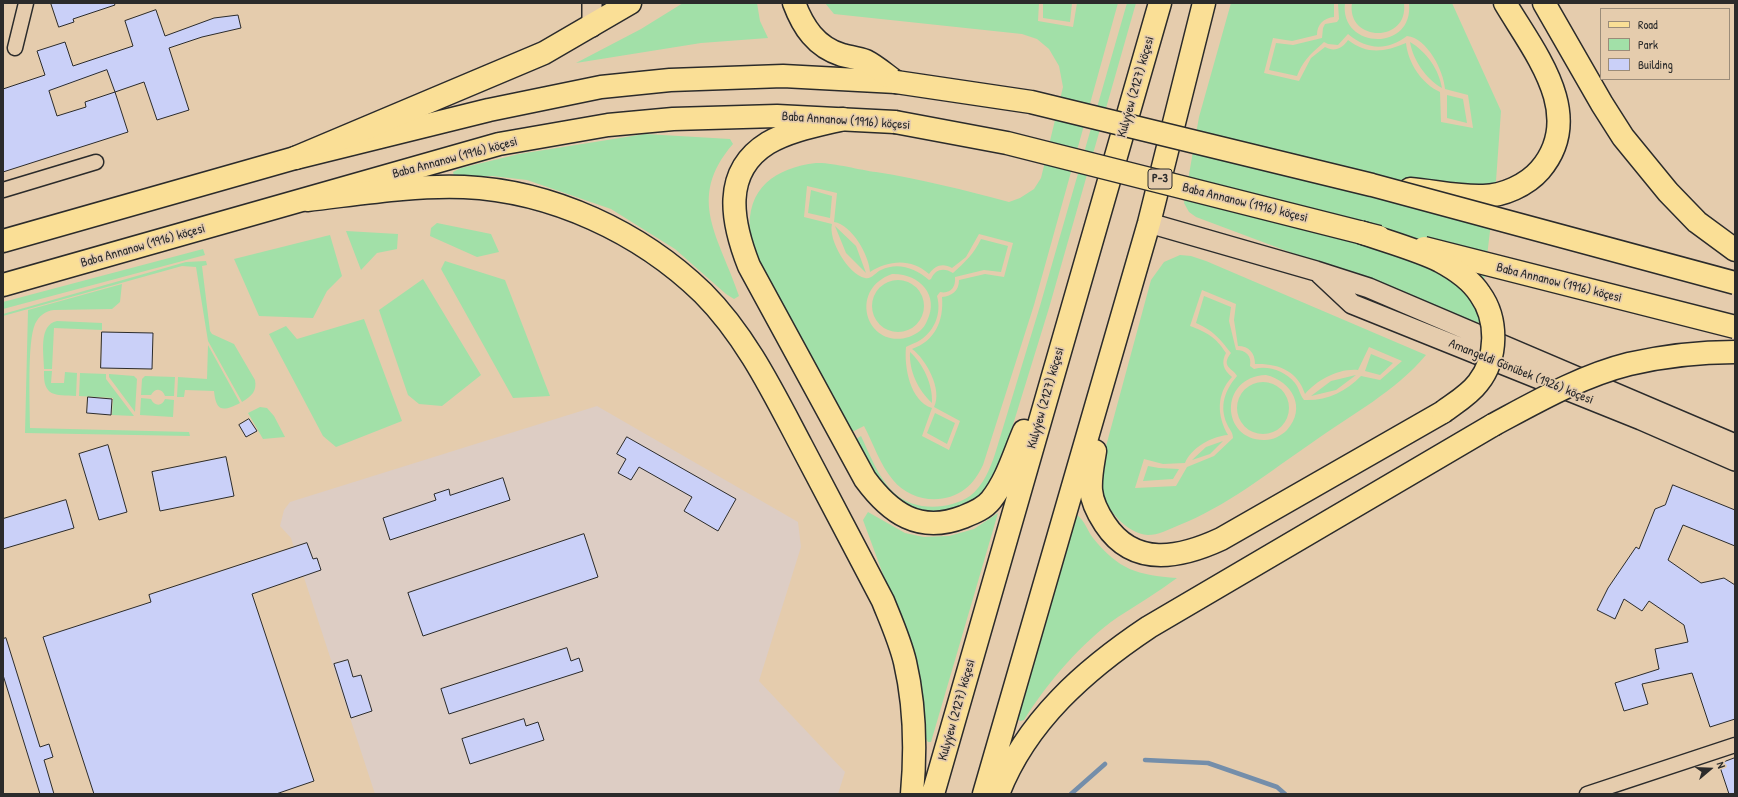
<!DOCTYPE html>
<html>
<head>
<meta charset="utf-8">
<style>
	body { margin:0 }
	#map { position:relative; width:1738px; height:797px; overflow:hidden; background:#e5ccad; font-family:"Patrick Hand",sans-serif }
	canvas { display:block }
	.frame { position:absolute; inset:0; border:4px solid #2b2b2b; pointer-events:none }
	.legend { position:absolute; left:1600px; top:8px; width:130px; height:72px; box-sizing:border-box; background:#e5ccad; border:1px solid #9b8c79; margin:0; padding:5px 7px; list-style:none; font-size:12px; color:#2b2b2b }
	.legend li { display:flex; align-items:center; gap:8px; height:20px }
	.legend b { width:20px; border:1px solid #9b8c79 }
	.north { position:absolute; left:1690px; top:749px; width:40px; height:40px; -webkit-text-stroke:3px #e5ccad; paint-order:stroke; rotate:71deg; font-size:11px; font-weight:700; line-height:16px; text-align:center; color:#2b2b2b }
	.north::after { content:''; display:block; margin:auto; width:14px; height:18px; background:#2b2b2b; clip-path:polygon(50% 0,100% 100%,50% 72%,0 100%) }
</style>
</head>
<body>
<div id="map">
<canvas width="1738" height="797"></canvas>
<div class="frame"></div>
<ul class="legend">
<li><b style="height:5px;background:#fadf96"></b>Road</li>
<li><b style="height:11px;background:#a2e0a8"></b>Park</li>
<li><b style="height:11px;background:#cad0f8"></b>Building</li>
</ul>
<div class="north">N</div>
</div>
<script>
const context = document.querySelector('canvas').getContext('2d');
context.lineJoin = 'round';
function fillPath(path, color) {
  context.fillStyle = color;
  context.fill(path, 'evenodd');
}
function trace(path, color, width, dash) {
  context.strokeStyle = color;
  context.lineWidth = width;
  context.lineCap = dash ? 'butt' : 'round';
  context.setLineDash(dash || []);
  context.stroke(path);
}
function label(font, color, halo, rows, align = 'center') {
  context.font = font + ' "Patrick Hand",sans-serif';
  context.lineWidth = 3.5;
  context.setLineDash([]);
  context.textBaseline = 'middle';
  context.strokeStyle = halo;
  context.fillStyle = color;
  for (const [text, x, y, turn = 0] of rows) {
    context.save();
    context.translate(x, y);
    context.rotate((+turn || 0) * Math.PI / 180);
    context.textAlign = isNaN(turn) ? turn : align;
    if (halo) context.strokeText(text, 0, 0);
    context.fillText(text, 0, 0);
    context.restore();
  }
}
fillPath(new Path2D(`
	M597 406 798 522 801 547 759 681 845 772 838 794H375L291 538 280 526 284 510 290 502Z`), '#ddcdc4');
fillPath(new Path2D(`
	M683 3H757L760 21 768 38 701 43 576 63 641 29Z
	M825 3H1039L1038 21 1073 27 1077 3H1118L1034 305 983 465C978 475 973 483 965 489 943 506 910 501 893 480 880 465 873 443 864 426L848 434 758 262C756 253 751 242 750 233 746 188 775 168 816 163 831 162 860 170 876 172 921 179 964 190 1009 202L1020 198 1034 189 1041 178 1063 87 1059 66 1049 49 1037 39 1022 34 834 14ZM807 186 837 193 834 222C852 225 869 255 870 272 889 260 911 258 929 274 935 265 943 263 952 268L966 257 979 234 1013 243 1004 277 985 274 959 280C959 291 952 296 942 297 944 321 935 341 912 349 926 359 943 390 934 407L960 421 949 450 922 436 932 408C910 401 904 367 906 347 909 345 913 344 917 342 934 333 942 314 937 296L940 292C950 294 956 288 955 277L984 270 1001 272 1008 246 981 239C974 254 965 262 953 273 944 267 935 269 931 279L929 280C915 268 898 262 881 270 876 272 871 280 865 278 848 274 828 240 832 224L804 217ZM892 274C919 273 940 295 927 321 924 329 917 334 909 337 867 350 847 290 892 274Z
	M1043 3H1072L1070 22 1043 18Z
	M1127 3H1136L1049 308 999 470 977 502 928 516 887 496 853 441 861 436C870 455 878 477 893 492 913 511 947 511 970 496 983 486 990 469 995 454L1040 306Z
	M1231 3H1334V17C1324 18 1317 24 1317 35L1292 41 1273 38 1264 73 1299 81 1311 58 1325 47C1334 52 1342 49 1348 40 1367 55 1385 52 1406 43 1408 63 1422 84 1440 92L1441 122 1473 128 1468 95 1445 89C1444 71 1427 38 1407 36 1387 51 1367 50 1348 34L1338 45 1328 44 1324 42C1311 54 1304 59 1297 76L1269 70 1276 43 1293 45 1322 38 1323 28 1325 24 1337 22 1339 19 1338 3H1345C1339 49 1414 53 1409 3H1452L1501 111 1496 181 1479 323 1196 217 1189 212 1184 203 1199 117Z
	M1352 3H1404C1409 44 1346 42 1352 3Z
	M1410 42C1427 52 1439 70 1442 88 1426 79 1413 60 1410 42Z
	M1447 95 1463 99 1467 123 1447 118Z
	M645 134 730 139 733 144C685 199 720 238 739 296L734 299 726 294 675 249 611 209 527 180 492 176 458 178 454 176 453 172 461 168 519 154Z
	M811 190 832 196 830 218 808 213Z
	M437 223 491 234 499 252 477 257 430 236 431 228Z
	M835 226 856 246 866 273 846 253Z
	M346 231 398 234 397 249 377 253 361 270Z
	M330 235 342 276 327 291 313 318 259 316 234 259Z
	M203 249 205 255 3 309V302Z
	M1180 255 1191 256 1206 261 1426 355C1396 391 1351 415 1313 442 1269 472 1226 507 1177 526 1168 530 1158 535 1148 535 1127 534 1104 508 1102 488 1100 479 1102 470 1102 461L1151 280 1164 262ZM1202 290 1236 304 1234 320 1238 346C1249 346 1255 353 1255 364 1278 363 1298 371 1305 394 1317 380 1339 368 1358 370L1369 347 1402 361 1380 380 1361 376C1345 392 1327 401 1304 400 1300 395 1299 388 1295 383 1285 371 1268 365 1254 369L1250 366C1252 356 1246 350 1236 350L1229 321 1231 307 1204 296 1196 323C1214 331 1219 338 1231 353 1220 367 1233 368 1237 376 1225 390 1219 406 1227 424 1229 429 1233 432 1233 438L1214 456 1187 467 1176 486 1135 488 1144 459 1163 464 1185 463C1191 448 1212 436 1228 435 1217 416 1216 394 1232 377 1223 370 1221 362 1226 353 1216 337 1206 332 1190 326ZM1266 375C1292 381 1307 408 1287 430 1281 436 1273 440 1265 440 1221 441 1218 377 1266 375Z
	M206 261 207 265 202 266 210 331 212 334 234 344 255 380C257 391 252 396 242 402L208 341 196 267 182 266 3 316V314L186 262Z
	M445 261 505 280 550 396 513 398 441 269Z
	M423 279 481 375 442 406 419 404 408 395 379 310Z
	M872 306a26 26 0 1 1 52 0a26 26 0 1 1-52 0Z
	M122 284 120 302 112 309 54 310C45 311 39 316 35 324 27 342 30 405 30 428L189 432 190 436 25 433 28 310Z
	M364 319 402 421 336 447 323 436 269 334 286 326 297 339Z
	M57 321 102 323V330L54 328 52 369H44C44 354 38 325 57 321Z
	M208 345 240 403C224 411 216 413 214 391L185 390 184 397H177L178 377 207 379Z
	M910 352C923 364 933 384 932 403 918 390 909 371 910 352Z
	M1371 354 1393 363 1380 375 1365 371Z
	M44 371H52L51 383H64L65 372 77 373 76 396C55 395 43 397 44 371Z
	M80 373 106 374V379L134 416 112 415 113 398 79 396Z
	M109 374 134 376 137 379 135 412 109 377Z
	M1356 375 1336 390 1311 396 1331 381Z
	M145 376 175 377 174 396H165C162 388 155 388 151 395H141L142 379Z
	M1237 408a26 26 0 1 1 52 0a26 26 0 1 1-52 0Z
	M141 398 151 399C154 406 162 407 165 399L174 400 173 417 140 415Z
	M260 407 267 408 274 416 285 437 263 439 248 413Z
	M935 413 955 423 947 444 927 433Z
	M1223 441 1210 454 1192 460 1206 447Z
	M1148 466 1159 468 1179 469 1173 479 1143 481Z
	M868 512 905 533 924 537 949 536 974 529 998 513 931 742H928L925 737 891 596 863 520Z
	M1077 515C1085 521 1087 530 1093 538 1119 570 1137 575 1177 578 1158 592 1138 604 1118 617 1082 642 1047 683 1024 720L1020 721 1017 718Z`), '#a2e0a8');
trace(new Path2D(`
	M1145 760 1208 763 1277 787 1285 794
	M1071 794 1105 764`), '#748eaa', 4.5);
const building = new Path2D(`
	M51 3H114L115 5 73 19 74 22 59 27Z
	M156 10 165 36 214 18 238 15 241 28 202 37 169 48 189 110 157 120 144 82 115 92 128 132 3 172V89L45 75 37 51 65 42 73 66 133 46 125 21ZM107 70 115 92 85 102 86 107 57 116 49 91Z
	M102 332 153 333 152 369 101 368Z
	M88 397 112 399 111 415 87 413Z
	M249 419 257 431 246 437 239 425Z
	M627 437 736 499 718 531 684 511 692 497 639 467 631 480 618 473 626 459 617 454Z
	M108 445 127 512 99 520 79 454Z
	M226 457 234 496 160 511 152 472Z
	M503 478 510 500 390 540 383 518 436 500 434 494 449 489 450 495Z
	M1673 485 1735 510V546L1683 525 1668 560 1701 583 1724 578 1735 585V719L1710 727 1692 673 1642 684 1648 704 1624 711 1615 683 1659 669 1655 649 1688 642 1684 625 1649 601 1642 611 1624 599 1615 619 1597 610 1608 588 1636 547 1639 549 1655 509 1665 505Z
	M66 500 74 528 3 549V519Z
	M584 534 598 577 423 636 408 593Z
	M307 543 313 559 317 558 321 570 252 594 314 781 276 794H94L43 637 151 602 149 595Z
	M6 638 40 747 49 744 53 757 44 760 54 794H40L3 675V639Z
	M567 648 571 661 579 658 583 671 449 714 441 689Z
	M348 660 353 677 361 675 372 711 351 718 334 664Z
	M524 719 526 726 538 722 544 740 470 764 462 739Z
	M1735 758V794H1729L1719 764Z`);
fillPath(building, '#cad0f8');
trace(building, '#2b2b2b', 1);
const street = new Path2D(`
	M15 48 26 3
	M3 190 96 162
	M1587 794 1735 745`);
const secondary = new Path2D(`
	M592 3V27
	M1149 223 1316 271 1369 288 1735 444
	M1320 274 1352 304 1641 420 1735 461`);
const primary = new Path2D(`
	M3 241 295 158 489 110 601 87 670 80 783 76 896 82
	M3 285 499 144 608 125 673 119 777 116 895 122`);
const highway = new Path2D(`
	M794 3C803 27 816 47 842 55 849 57 858 58 866 61 876 66 886 75 896 82
	M1544 3 1602 104 1623 137 1668 192 1697 222 1735 250
	M843 119C819 125 790 130 768 143 721 172 732 223 749 266L865 479C890 513 919 534 963 517 973 513 984 509 991 500 1007 480 1014 454 1024 431
	M295 158 544 53 630 3
	M1410 189C1434 191 1459 197 1483 196 1503 196 1527 185 1540 170 1587 115 1534 52 1505 3
	M307 200C359 194 412 185 464 187 552 191 640 232 703 293 746 336 773 392 801 445 828 497 856 549 883 601 891 621 900 641 905 662 915 705 916 750 912 794
	M1095 451C1093 464 1090 477 1091 490 1092 502 1099 515 1105 524 1134 568 1180 558 1221 539L1443 412
	M933 794 1160 3
	M984 794 1149 223 1204 3
	M998 794C1026 721 1086 669 1149 627L1493 425`);
trace(street, '#2b2b2b', 17);
trace(secondary, '#2b2b2b', 22);
trace(primary, '#2b2b2b', 25);
trace(highway, '#2b2b2b', 25);
trace(street, '#e5ccad', 14);
trace(secondary, '#e5ccad', 19);
trace(primary, '#fadf96', 22);
trace(highway, '#fadf96', 22);
const primaryBridge = new Path2D(`
	M896 82 1031 102 1372 185 1735 283
	M895 122 1007 143 1379 237
	M1424 248 1735 327`);
const highwayBridge = new Path2D(`
	M1360 232C1385 241 1418 250 1440 261 1455 269 1471 280 1480 294 1498 319 1498 358 1478 383 1469 395 1455 403 1443 412
	M1493 425C1536 402 1581 376 1629 364 1664 356 1699 352 1735 352`);
trace(primaryBridge, '#2b2b2b', 25, []);
trace(highwayBridge, '#2b2b2b', 25, []);
trace(primaryBridge, '#fadf96', 22);
trace(highwayBridge, '#fadf96', 22);
for (const [x, y, w] of [
	[1160,179,24]
]) {
  const box = new Path2D();
  box.roundRect(x - w / 2, y - 10, w, 20, 3);
  context.fillStyle = '#e5ccad';
  context.fill(box);
  trace(box, '#2b2b2b', 1);
}
label('bold 12px', '#2b2b2b', null, [
	["P-3",1160,179]
]);
label('13px', '#2b2b2b', '#e5ccad', [
	["Kulyýew (2127) köçesi",1136,87,-74],
	["Baba Annanow (1916) köçesi",846,121,4],
	["Baba Annanow (1916) köçesi",455,158,-15],
	["Baba Annanow (1916) köçesi",1245,203,14],
	["Baba Annanow (1916) köçesi",143,246,-16],
	["Baba Annanow (1916) köçesi",1559,283,14],
	["Amangeldi Gönübek (1926) köçesi",1521,372,22],
	["Kulyýew (2127) köçesi",1046,398,-74],
	["Kulyýew (2127) köçesi",957,710,-74]
]);
</script>
</body>
</html>
